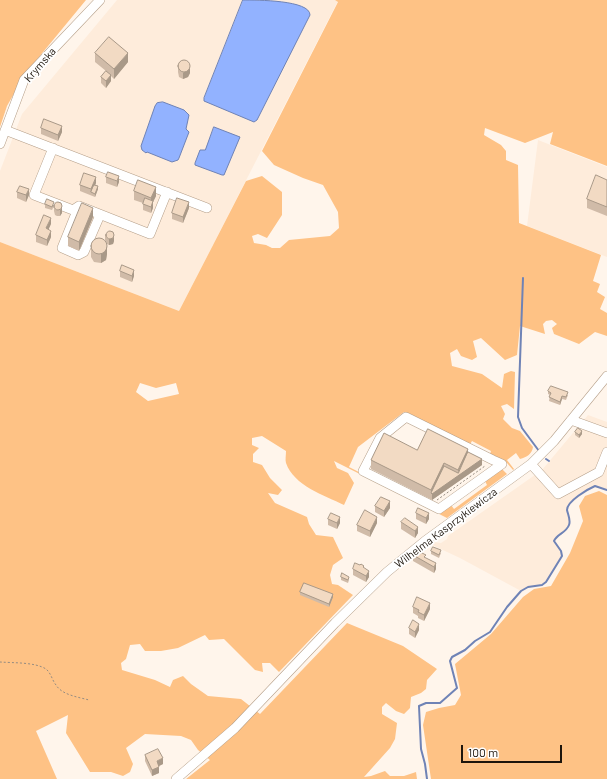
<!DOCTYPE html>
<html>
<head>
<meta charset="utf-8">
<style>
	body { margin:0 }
	#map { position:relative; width:607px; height:779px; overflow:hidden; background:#fff5eb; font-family:Barlow,sans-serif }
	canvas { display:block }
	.scale { position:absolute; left:461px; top:745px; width:101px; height:18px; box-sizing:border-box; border:2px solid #1d150c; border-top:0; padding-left:5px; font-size:12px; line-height:14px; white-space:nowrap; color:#1d150c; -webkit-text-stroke:3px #fff; paint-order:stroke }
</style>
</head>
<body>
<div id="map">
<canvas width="607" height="779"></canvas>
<div class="scale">100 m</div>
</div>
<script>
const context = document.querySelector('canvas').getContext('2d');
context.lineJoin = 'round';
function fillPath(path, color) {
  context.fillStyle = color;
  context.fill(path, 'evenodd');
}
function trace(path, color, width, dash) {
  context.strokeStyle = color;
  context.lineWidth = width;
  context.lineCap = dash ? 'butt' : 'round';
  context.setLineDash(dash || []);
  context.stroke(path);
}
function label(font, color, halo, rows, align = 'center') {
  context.font = font + ' Barlow,sans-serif';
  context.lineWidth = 3.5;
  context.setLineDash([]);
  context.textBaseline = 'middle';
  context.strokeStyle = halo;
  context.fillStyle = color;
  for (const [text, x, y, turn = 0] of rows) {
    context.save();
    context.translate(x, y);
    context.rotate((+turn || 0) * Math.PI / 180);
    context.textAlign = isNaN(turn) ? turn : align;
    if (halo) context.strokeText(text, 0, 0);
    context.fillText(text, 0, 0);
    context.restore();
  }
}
fillPath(new Path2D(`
	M117 0H335L338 1 179 311 0 242V171L22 114Z
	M538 140 607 167V257L527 226Z
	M588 415 607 422V490L595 486 569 504 567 509 570 519 569 525 567 529 556 537 554 541 561 551 562 556 548 580 544 584 528 587 521 591 460 558 430 544 433 542 441 543 447 539 448 536 542 470Z`), '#feecdb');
fillPath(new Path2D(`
	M0 0H86L25 74 7 106 0 127Z
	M335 0H607V166L550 144 553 132 525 143 485 128 484 135 501 145 506 151V160L518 165 519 223 601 255 593 281 600 284 597 292 605 297 600 309 607 313V336L595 332 579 344 554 334 552 328 557 324 552 320 546 321 543 324 545 334 520 326 517 355 505 360 481 338 473 341 477 357 472 360 461 356 457 349 450 353 452 366 482 374 502 388 504 374 511 371 515 372 514 409 507 404 501 406 505 414 503 419 512 428 520 431 533 447C532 454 527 457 520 459L516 453 507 460 514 469 513 470 507 463 490 454 491 451 472 441 469 446 404 412 358 447 349 467 440 513 451 505 454 509 487 485 485 481 502 469 507 474 447 518 334 461 337 468 348 473 354 483 344 505C324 495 294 486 286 463 285 460 286 455 286 451L262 436 252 438V445L259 448 253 454V462L262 465 270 478 282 490 278 495 268 493 275 503 307 517 309 524 316 535 333 537 343 558 333 565 330 575 332 584 338 585 353 595 279 672 270 663H262L263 672 255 670 224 639 209 640 205 635 178 648 161 651H145L140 644 130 645 126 659 121 663 122 670 155 680 170 687 173 680 183 676 191 684 208 696 241 699 260 714 347 623 403 646 437 669 427 680 426 689 421 693 411 697 410 708 404 714 396 711 386 703 382 707V714L397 723 395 739 390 748 364 777 371 776 385 771 390 776H404L416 772 417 779H186L210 760 198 750 191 740 181 736 145 734 126 748 133 764 130 772 123 776 111 772H90L66 733 68 715 36 731 57 779H0V242L179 311 246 181 262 176 282 192V215L267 238 258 234 252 236 254 243 266 245 272 248H280L289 240 330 236 339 228 338 212 323 185 303 178 274 165 262 151 338 2ZM140 383 156 388 176 383 179 394 148 401 136 392Z
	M599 491 607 495V779H431L423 725 426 712 439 708 455 705 461 695 455 664 491 634 523 597 534 589 551 586 570 553 583 521 579 506 585 496Z`), '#fec285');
const water = new Path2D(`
	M243 0C257 0 310 0 310 15L257 120 254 122 204 101V98Z
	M163 102 184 110 189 115 186 129 189 132 179 158 178 160 172 162 147 152 146 153 142 150 141 146 155 106 157 103Z
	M214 127 240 137 224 175H222L195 165V163L200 150H205Z`);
fillPath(water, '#92b2ff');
trace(water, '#6f83b6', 1);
trace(new Path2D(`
	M523 278 518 417 522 428 539 451
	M546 459 549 461
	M427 779 425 764 421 749 419 706 426 703H440L457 688 450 661 452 657 465 650 475 641 490 632 507 607 521 591 528 587 542 585 546 582 562 556 561 551 554 541C557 534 566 533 569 525 571 520 568 515 567 510 567 501 588 489 595 486L607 490`), '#6f83b6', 2);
const minor = new Path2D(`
	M5 130 207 208
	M0 144 24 80 100 0
	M53 148 34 195 73 210 79 206 150 234 167 192
	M79 206 62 248 78 255 84 252 100 215
	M406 417 493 460 502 464 439 509 363 471 380 438Z
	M571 420 607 433
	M531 464 558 494 599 472 607 452
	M176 779 235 728 335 623 387 572 425 541 531 464 554 441 607 376`);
trace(minor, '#b59f89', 10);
trace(new Path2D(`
	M437 500 485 466
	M0 662C13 663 35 662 46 669 51 673 52 680 56 685 62 695 78 697 89 700`), '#948b81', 1, [2, 2]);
trace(minor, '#fff', 9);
fillPath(new Path2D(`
	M95 53 128 62 114 79 111 76V81L106 88 101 83V77L106 71 95 62Z
	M178 66 190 73 188 77 183 79 179 77 178 72Z
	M41 128 62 132 58 141 41 134Z
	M106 177 119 182 117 187 106 183Z
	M607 180V216L587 208V199Z
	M96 183 95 185 98 189 95 197 80 191V185Z
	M134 191 156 196 153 202V208L151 213 143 210V203L134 200Z
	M17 192 29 195 26 202 17 198Z
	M56 202 62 213 60 216H57L55 215 54 211V206L52 210 45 208V204L54 205Z
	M189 208 183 223 172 219V213Z
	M93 217 79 251 68 246V237Z
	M51 224 48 229 51 237 47 246 36 242V235Z
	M105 234 114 241 113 244 109 245 107 244 105 240Z
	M91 248 107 254 106 260 101 263 94 262 91 257Z
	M120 271 134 276 132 282 120 277Z
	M548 391 568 395 566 400 562 399 560 405 549 401 550 395 548 394Z
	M575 432 582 434 579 438 575 435Z
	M468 449V452L482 465 432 500 371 469V460L417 450Z
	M375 506 390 508 384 517 375 512Z
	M416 513 429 519 426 524 416 519Z
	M328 519 340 523 337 529 328 525Z
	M401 522 418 533 415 538 401 529Z
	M377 523 370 537 357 531V525Z
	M431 551 441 553 439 558 431 554Z
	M413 555 426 558 436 569 434 573 413 561Z
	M353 569 369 577 366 582 353 575Z
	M341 577 349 580 348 583 341 580Z
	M300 592 333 597 329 607 300 595Z
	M413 607 430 609 424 621 418 618V616L413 613Z
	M409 628 419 630 415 638 409 634Z
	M145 755 163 764 159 766V773L152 776 145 761Z`), '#d0bba8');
fillPath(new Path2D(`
	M128 53V62L114 79V69Z
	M190 67V73L188 77 183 79V73Z
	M111 75V81L106 88V81Z
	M62 126V132L58 141V135Z
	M119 176V182L117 187V181Z
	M96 177V183L92 193 91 192V189Z
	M98 186V189L95 197V194Z
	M156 187V196L153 202V208L151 213V198Z
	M29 189V195L26 202V195Z
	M189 202V208L183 223V217Z
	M62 207V213L60 216V210Z
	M93 208V217L79 251V242Z
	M51 218V224L46 235V228Z
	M51 231V237L47 246V240Z
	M114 234V241L113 244 109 245V239Z
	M107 245V254L106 260 101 263V254Z
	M134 270V276L132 282V276Z
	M562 396V399L560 405V402Z
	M582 431V434L579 438V435Z
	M468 449V458L482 459V465L432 500V494L431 493V490L444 463V472L458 476V470Z
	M390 501V508L384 517V511Z
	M429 513V519L426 524V518Z
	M340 517V523L337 529V523Z
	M377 517V523L370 537V531Z
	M418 527V533L415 538V531Z
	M436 563V569L434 573V567Z
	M369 571V577L366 582V576Z
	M333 594V597L329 607V604Z
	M430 603V609L424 621V615Z
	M419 624V630L415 638V632Z
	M163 758V764L157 767V761Z
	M159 767V773L152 776V770Z`), '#a99988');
const building = new Path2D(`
	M109 37 128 53 114 69 95 53Z
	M178 66a6 6 0 1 1 12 0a6 6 0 1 1-12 0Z
	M106 71 111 75 106 81 101 77Z
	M44 119 62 126 58 135 41 128Z
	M108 172 119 176 117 181 106 177Z
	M84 173 96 177 91 189 80 185Z
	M596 175 607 180V207L587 199Z
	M138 180 156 187 151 198 134 191Z
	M94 185 98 186 95 194 91 192Z
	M20 186 29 189 26 195 17 192Z
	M145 198 153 201 151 207 143 204Z
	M177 198 189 202 183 217 172 213Z
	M47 199 54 202 52 207 45 204Z
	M54 206a4 4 0 1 1 8 0a4 4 0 1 1-8 0Z
	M82 203 93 208 79 242 68 237Z
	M44 215 51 218 46 228 51 231 47 240 36 235Z
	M106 235a4 4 0 1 1 8 0a4 4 0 1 1-8 0Z
	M91 246a8 8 0 1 1 16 0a8 8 0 1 1-16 0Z
	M122 265 134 270 132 276 120 271Z
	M551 386 568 392 566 397 562 396 560 402 549 397 551 393 548 391Z
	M578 428 582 431 579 435 575 432Z
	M428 429 468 449 458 470 444 463 431 490 371 460 384 433 417 450Z
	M468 452 482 459 432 494 431 493 444 466 458 473Z
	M381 497 390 501 384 511 375 506Z
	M418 508 429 513 426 518 416 513Z
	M365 510 377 517 370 531 357 525Z
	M331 513 340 517 337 523 328 519Z
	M405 518 418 527 415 531 401 522Z
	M433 547 441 550 439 555 431 551Z
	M416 550 426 555 424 557 436 563 434 567 413 555Z
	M355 563 360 565 361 564 364 566 363 567 369 571 366 576 353 569Z
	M342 573 349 577 348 580 341 577Z
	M304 583 333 594 329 604 300 592Z
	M417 597 430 603 424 615 418 612 419 610 413 607Z
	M413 620 419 624 415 632 409 628Z
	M158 749 163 758 157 761 159 767 152 770 145 755Z`);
fillPath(building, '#f2dac3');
trace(building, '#a99988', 1);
label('11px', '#1d150c', '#fff', [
	["Krymska",40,65,-49],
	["Wilhelma Kasprzykiewicza",446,528,-37]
]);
</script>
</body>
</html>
